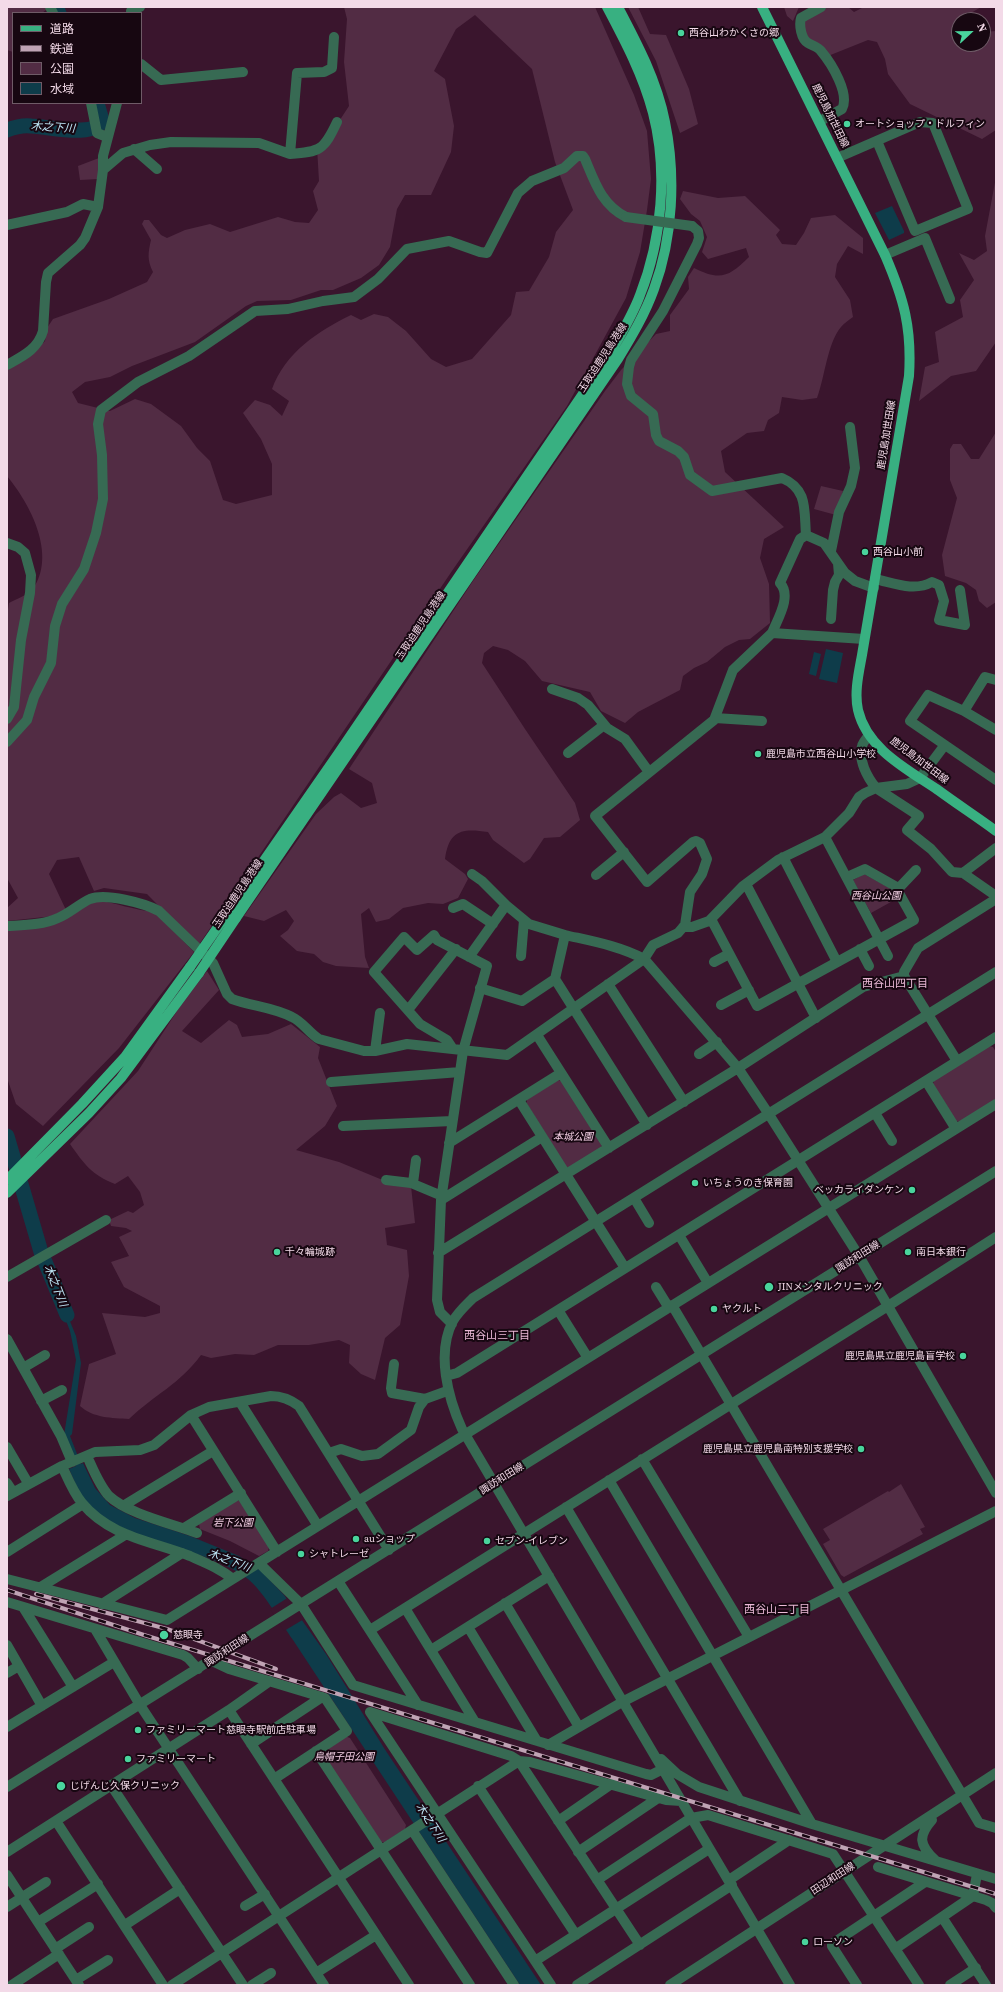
<!DOCTYPE html>
<html>
<head>
<meta charset="utf-8">
<style>
	body { margin:0 }
	#map { position:relative; width:1003px; height:1992px; overflow:hidden; background:#3a152d; font-family:"Source Serif 4","Noto Sans JP",serif }
	canvas { display:block }
	.frame { position:absolute; inset:0; border:8px solid #f3dae8; pointer-events:none }
	.legend { position:absolute; left:12px; top:12px; width:130px; height:92px; box-sizing:border-box; background:#170711; border:1px solid #6f5b67; margin:0; padding:5px 7px; list-style:none; font-size:12px; color:#f3dae8 }
	.legend li { display:flex; align-items:center; gap:8px; height:20px }
	.legend b { width:20px; border:1px solid #6f5b67 }
	.north { position:absolute; left:951px; top:12px; width:40px; height:40px; box-sizing:border-box; background:#170711; border:1px solid #6f5b67; border-radius:50%; rotate:68deg; font-size:11px; font-weight:700; line-height:16px; text-align:center; color:#f3dae8 }
	.north::after { content:''; display:block; margin:auto; width:14px; height:18px; background:#49d49c; clip-path:polygon(50% 0,100% 100%,50% 72%,0 100%) }
</style>
</head>
<body>
<div id="map">
<canvas width="1003" height="1992"></canvas>
<div class="frame"></div>
<ul class="legend">
<li><b style="height:5px;background:#38b081"></b>道路</li>
<li><b style="height:5px;background:#bfa3b4"></b>鉄道</li>
<li><b style="height:11px;background:#522c44"></b>公園</li>
<li><b style="height:11px;background:#0e3c4a"></b>水域</li>
</ul>
<div class="north">N</div>
</div>
<script>
const context = document.querySelector('canvas').getContext('2d');
context.lineJoin = 'round';
function fillPath(path, color) {
  context.fillStyle = color;
  context.fill(path, 'evenodd');
}
function trace(path, color, width, dash) {
  context.strokeStyle = color;
  context.lineWidth = width;
  context.lineCap = dash ? 'butt' : 'round';
  context.setLineDash(dash || []);
  context.stroke(path);
}
function label(font, color, halo, rows, align = 'center') {
  context.font = font + ' "Source Serif 4","Noto Sans JP",serif';
  context.lineWidth = 4;
  context.setLineDash([]);
  context.textBaseline = 'middle';
  context.strokeStyle = halo;
  context.fillStyle = color;
  for (const [text, x, y, turn = 0] of rows) {
    context.save();
    context.translate(x, y);
    context.rotate((+turn || 0) * Math.PI / 180);
    context.textAlign = isNaN(turn) ? turn : align;
    if (halo) context.strokeText(text, 0, 0);
    context.fillText(text, 0, 0);
    context.restore();
  }
}
fillPath(new Path2D(`
	M7 7H50L42 13H13V52L7 50Z
	M344 7H595L634 95 647 131 651 179 647 210 640 252 626 298 567 406 454 568 198 946 147 894 104 888 94 891 79 857 57 860 49 874 66 910 54 916 7 921V908L18 898 7 878V616L9 603C16 599 28 595 33 589 57 554 30 504 7 476V368L34 353 45 341 47 328 53 319 109 299 147 282 153 272C147 260 148 253 151 240L142 224 144 220H149L161 235 167 238 185 230 210 224 230 232 278 217 295 222 309 223 318 210 313 191 319 181 317 147 330 135 349 106 344 62 347 19ZM475 15 532 69 555 162 573 210 556 232 549 257 529 291 516 292 511 315 472 359 446 367 431 359 406 331 388 317 374 314 361 320 351 315C318 331 285 353 272 389L289 401 282 416 270 405 255 400 243 413 261 439 272 464V495L236 504 223 500 210 461 197 448 181 426 151 404 135 399 110 411 78 403 72 392 85 382 110 377 132 366 195 342 246 306 257 301 291 300 321 290H333L361 278 379 265 390 247 397 209 405 195H431L451 152 454 126 445 79 434 71 456 29Z
	M628 7H638L650 34 666 35 689 89 698 124 680 133 656 61Z
	M784 7H799L793 21 787 16Z
	M825 7H848L854 12 864 7H981L966 16V20H959V44H983V32L996 31V130L982 139 910 104 888 74 885 59 877 42 868 40 828 56 805 38 804 19Z
	M99 158 98 179 80 180 78 166Z
	M996 177V342L976 371 951 376 919 401 925 367 939 362 935 332 963 317 960 300 974 280 959 253 974 260 987 251 985 236Z
	M683 191 718 198 745 196 780 230 776 235 782 244 796 245 804 233 811 218 835 215 863 238V254L848 246 837 264 835 277 850 300 853 317C849 320 844 323 841 327 827 344 825 377 817 398L802 400 782 397 779 413 768 420 764 431 747 433 721 451 725 472 784 527 764 539 760 558 769 584 770 623 750 639 739 640 725 647 707 662 694 668 683 676 680 690 638 712 625 723 601 711 590 692 542 681 525 661 508 650 493 646 484 653 482 663 525 729 575 803 580 820 560 837 544 838 530 859 524 863 493 840 488 832C462 828 449 830 445 859L465 874 468 879 458 898 443 904 428 903 403 908 389 919 376 922 369 908 361 914 365 957 369 968 336 966 323 962 314 954 297 951 280 936 288 930 294 921 286 910 264 921 244 916 316 814 334 797 341 793 361 808 377 803 372 783 349 769 473 581 605 391 621 370 656 334 670 331V315L689 289 688 277 694 268C720 281 729 277 749 257L746 248 708 259 702 252 707 237 700 221 691 214 680 199Z
	M996 432V602L987 608 979 601 976 590 966 583 945 576 942 555 957 498 950 480V449L953 444H961L971 459H979Z
	M821 486 843 491 836 515 814 509Z
	M864 874 893 890 898 898 871 913 853 880Z
	M96 900C116 903 134 910 155 912L194 952 119 1048 43 1126 16 1104 7 1078V929L33 927Z
	M207 971 219 990 182 1031 201 1043 229 1020 237 1025 242 1037 268 1034 291 1024 320 1047 318 1058 337 1106 325 1126 296 1150 339 1162 385 1181 411 1186 415 1223 385 1228 387 1245 407 1250 409 1276 400 1325 385 1338 375 1380 361 1374 349 1363 350 1345 339 1340 309 1345H278L254 1355 235 1354 211 1358 201 1355C180 1384 154 1395 129 1419 112 1418 93 1418 80 1406L89 1364 116 1354 102 1313 145 1317 160 1313V1306L124 1287 111 1262 129 1256 119 1237 132 1231 126 1228 111 1226 109 1220 128 1211 133 1213 144 1205 140 1192 128 1176 115 1184C92 1175 84 1164 70 1144L138 1071 179 1008Z
	M989 1046 993 1047 996 1052V1099L960 1122 956 1121 933 1084 934 1080Z
	M558 1080 562 1081 602 1144 601 1148 571 1168 566 1167 527 1104V1099Z
	M901 1484 925 1527 920 1529 923 1534 844 1577 841 1575 823 1544 830 1540 823 1529 888 1491 889 1492Z
	M237 1500 240 1501 269 1547 268 1551 259 1556 230 1541 200 1529 199 1524Z
	M345 1736 350 1738 406 1825 405 1829 385 1842H381L322 1753Z`), '#522c44');
fillPath(new Path2D(`
	M892 206 904 231V233L889 240 875 213Z
	M826 649 843 653 837 683 819 679Z
	M814 652 821 654 816 676 809 674Z
	M60 1297 76 1336 81 1363 72 1434 70 1436 81 1464 83 1463 95 1488 110 1505 135 1518 190 1536 239 1556 261 1571 284 1595 326 1654 384 1748 541 1985H520L293 1640C281 1623 264 1592 248 1579 200 1542 114 1545 80 1494 76 1486 73 1477 69 1469L76 1466 64 1435 76 1360 70 1331 57 1298Z`), '#0e3c4a');
fillPath(new Path2D(`
	M289 1597 304 1619 284 1631 270 1609Z`), '#3a152d');
trace(new Path2D(`
	M56 7 59 13
	M7 130C15 127 23 125 31 126 47 126 95 139 102 120L97 103
	M7 1136 41 1252 67 1315`), '#0e3c4a', 15);
trace(new Path2D(`
	M50 7 53 13
	M131 11 140 7
	M141 64 161 80 243 72
	M91 103 97 133 107 137
	M820 121 842 109C850 94 832 64 821 51 818 47 813 46 808 43 801 39 799 25 801 18L821 7
	M134 149 157 169
	M290 154C320 152 324 150 337 122
	M837 158 920 122 933 123 968 209 915 231 877 141
	M103 170 123 153 150 145 171 142 259 143 290 154 297 73 324 72 332 68 334 37
	M7 225 67 212 83 204 98 207
	M692 226 698 231 699 238 697 244 663 311 631 360 629 367 627 384 631 396 653 414 656 435 659 441 678 451 684 457 690 475 712 491 782 478C808 489 804 510 806 535L824 543 845 573 855 581 874 588
	M885 255 925 238 950 299
	M7 365C23 356 38 349 43 331L46 282 48 273 80 245 85 238 98 207 103 170V156L117 103
	M7 543 18 547 25 553 31 575 30 593 21 640 14 707 7 719
	M831 551 839 512 851 486 855 468 850 427
	M875 579C894 583 914 592 932 582L939 585 944 601 939 620 965 625 960 590
	M831 619 833 590 835 582 839 575 838 563
	M772 633C778 618 792 596 780 583L800 539 806 535
	M552 689 578 698 588 705 607 728 625 739 649 772
	M964 711 985 677 996 680
	M715 718 762 721
	M996 730 964 711 928 695 910 721 996 780
	M869 735C867 738 863 742 862 746 858 760 867 777 876 788L919 816 907 830 931 849 952 872 963 873
	M7 742 27 720 34 697 51 663 55 626 62 604 84 569 96 533 103 499 102 455 98 424 101 410 138 382 189 356 255 311 288 309 323 301 354 297 378 279 407 249 449 241 480 252 487 253 518 193 532 181 564 168 577 156H583L585 159C595 183 602 205 626 217
	M568 753 604 725
	M825 837 888 956
	M996 848 963 873 996 896
	M783 857 837 962
	M472 874 482 881 506 905
	M596 875 624 852
	M746 884 816 1018
	M897 890 916 870
	M453 908 463 904 493 924
	M711 919 757 1006 914 920 895 886 865 869 847 877
	M7 926C24 925 43 925 58 918 70 913 79 904 90 899 106 893 144 903 159 911L213 963 227 994 232 999C251 1006 273 1007 292 1017 303 1022 309 1033 319 1039L364 1051H375L407 1044 507 1055 644 959 646 961 738 1068 768 1113 859 1256 996 1493
	M683 927H692L709 921 743 886 778 860 825 837 849 813 859 797 865 793 876 788 907 784 920 778 944 746
	M860 949 869 966
	M521 956 524 920
	M469 957 506 905 529 924 565 935
	M714 962 729 954
	M555 979 647 1125
	M608 984 684 1102
	M480 988 522 1001 555 979 565 935C591 941 620 946 644 959L653 945 678 933 685 925 690 892 702 874 707 859 700 843 696 841 693 842 647 882 595 816 714 720 733 670 772 633 864 639
	M721 1005 749 990
	M408 1010 456 949
	M537 1035 609 1148
	M375 1051 380 1013
	M699 1054 717 1042
	M957 1061 904 976V972L918 948 996 899
	M926 1081 956 1129
	M331 1082 460 1072
	M519 1100 625 1268
	M875 1113 892 1141
	M343 1126 452 1121
	M449 1143 561 1073
	M386 1180 411 1183 442 1196
	M413 1183 416 1160
	M634 1198 649 1223
	M441 1200 542 1137
	M679 1235 708 1283
	M438 1253 738 1068 863 987 904 976
	M7 1277 106 1220
	M656 1287 669 1308
	M672 1305 979 1823 996 1828
	M558 1310 588 1358
	M452 1324 440 1312 437 1300 441 1200 460 1072 463 1051 487 966 437 940 434 935 417 950 404 937 374 972 420 1024 447 1040 453 1049
	M7 1339 61 1436 72 1462
	M394 1364 391 1388 392 1393 425 1399
	M23 1368 45 1355
	M446 1376 457 1373 996 1037
	M41 1401 62 1390
	M240 1402 318 1526
	M7 1447 28 1483
	M329 1453 341 1449 362 1456 378 1454 411 1430 419 1407 425 1399 447 1391
	M87 1456C93 1469 99 1485 109 1496 128 1514 173 1524 197 1533
	M642 1459 749 1637
	M62 1466C68 1479 73 1492 82 1503 110 1537 152 1541 190 1556 206 1563 219 1568 233 1579
	M609 1480 812 1824
	M7 1483 13 1492
	M7 1496 62 1466 95 1452 140 1450 154 1445 191 1415
	M123 1506 213 1451
	M566 1507 740 1801
	M184 1528 241 1493
	M7 1552 83 1504
	M277 1552 191 1415 209 1407 271 1396C280 1396 291 1400 299 1406L389 1550
	M259 1563 301 1604 353 1685 646 1774 651 1775 663 1769
	M7 1579 167 1620 996 1104
	M338 1581 418 1705
	M39 1588 125 1535
	M7 1602 183 1655 188 1658 198 1669
	M505 1603 579 1727
	M102 1604 182 1553
	M23 1607 73 1687
	M405 1608 475 1722
	M468 1627 537 1741
	M95 1629 140 1705 324 1985
	M370 1630 888 1306 996 1237
	M7 1645 42 1706
	M431 1650 549 1576
	M212 1661 229 1669 325 1698 347 1731 274 1779
	M7 1673 19 1666
	M229 1710 409 1985
	M370 1712 511 1756 519 1761 640 1945
	M370 1712 551 1985
	M7 1727 114 1662
	M251 1744 322 1697
	M548 1745 624 1701 996 1511
	M316 1751 470 1985
	M661 1759 677 1774 699 1787 812 1824 996 1879
	M111 1785 243 1985
	M478 1786 576 1935
	M7 1787 996 1171
	M932 1820C918 1836 919 1845 935 1860
	M56 1821 163 1985
	M558 1821 613 1783
	M412 1830 514 1985
	M7 1852 229 1710 270 1681
	M578 1852 658 1798
	M878 1867 986 1900 992 1903 996 1908
	M7 1875 79 1985
	M597 1880 691 1818 708 1815 833 1854 919 1985
	M729 1880 789 1840
	M245 1906 265 1894
	M7 1907 46 1882
	M942 1917 986 1985
	M38 1922 98 1884
	M125 1925 180 1889
	M55 1949 89 1927
	M895 1949 973 1896 977 1874
	M535 1961 709 1849
	M316 1973 376 1935
	M76 1980 108 1960
	M12 1985 59 1954
	M172 1985 519 1761 530 1762 666 1800 681 1801
	M252 1985 271 1973
	M577 1985 732 1885
	M670 1985 996 1773
	M790 1985 462 1429C448 1398 436 1353 453 1321 458 1312 466 1305 473 1298L996 972
	M857 1985 832 1946V1944L925 1882
	M950 1985 976 1968`), '#376a53', 10);
trace(new Path2D(`
	M762 7 885 255C904 299 912 328 909 376L862 655C859 672 854 692 858 710 867 749 907 769 938 790 957 804 977 817 996 831
	M229 911 338 754 608 357C619 337 632 317 640 295 662 239 668 171 653 113 643 75 625 41 607 7
	M236 918 618 359C632 336 645 314 654 289 673 238 676 175 665 122 657 81 637 43 618 7
	M7 1180 82 1104 125 1057 190 967
	M7 1193 89 1113 121 1078 199 973`), '#38b081', 10);
const rail = new Path2D(`
	M7 1590 144 1635 996 1894
	M36 1594 167 1629 276 1669`);
trace(rail, '#bfa3b4', 4);
trace(rail, '#170711', 2.5, [8]);
trace(new Path2D(`
	M626 217 692 226`), '#376a53', 10);
trace(new Path2D(`
	M190 967 229 911
	M199 973 236 918`), '#38b081', 10);
for (const [x, y, r, color] of [
	[681,33,4,"#49d49c"],
	[847,124,4,"#49d49c"],
	[865,552,4,"#49d49c"],
	[758,754,4,"#49d49c"],
	[695,1183,4,"#49d49c"],
	[912,1190,4,"#49d49c"],
	[277,1252,4,"#49d49c"],
	[908,1252,4,"#49d49c"],
	[769,1287,5,"#49d49c"],
	[714,1309,4,"#49d49c"],
	[963,1356,4,"#49d49c"],
	[861,1449,4,"#49d49c"],
	[356,1539,4,"#49d49c"],
	[487,1541,4,"#49d49c"],
	[301,1554,4,"#49d49c"],
	[164,1635,5,"#49d49c"],
	[138,1730,4,"#49d49c"],
	[128,1759,4,"#49d49c"],
	[61,1786,5,"#49d49c"],
	[805,1942,4,"#49d49c"]
]) {
  const dot = new Path2D();
  dot.arc(x, y, r, 0, 2 * Math.PI);
  context.fillStyle = color;
  context.fill(dot);
  trace(dot, '#170711', 1.5);
}
label('10px', '#f3dae8', '#170711', [
	["西谷山わかくさの郷",689,33],
	["オートショップ・ドルフィン",855,124],
	["西谷山小前",873,552],
	["鹿児島市立西谷山小学校",766,754],
	["いちょうのき保育園",703,1183],
	["ベッカライダンケン",904,1190,"right"],
	["千々輪城跡",285,1252],
	["南日本銀行",916,1252],
	["JINメンタルクリニック",778,1287],
	["ヤクルト",722,1309],
	["鹿児島県立鹿児島盲学校",955,1356,"right"],
	["鹿児島県立鹿児島南特別支援学校",853,1449,"right"],
	["auショップ",364,1539],
	["セブン-イレブン",495,1541],
	["シャトレーゼ",309,1554],
	["慈眼寺",173,1635],
	["ファミリーマート慈眼寺駅前店駐車場",146,1730],
	["ファミリーマート",136,1759],
	["じげんじ久保クリニック",70,1786],
	["ローソン",813,1942]
], 'left');
label('10px', '#f3dae8', '#170711', [
	["鹿児島加世田線",830,116,64],
	["玉取迫鹿児島港線",603,358,-57],
	["鹿児島加世田線",887,435,-81],
	["玉取迫鹿児島港線",421,626,-56],
	["鹿児島加世田線",919,761,37],
	["玉取迫鹿児島港線",238,894,-56],
	["諏訪和田線",858,1257,-32],
	["諏訪和田線",502,1479,-32],
	["諏訪和田線",227,1651,-33],
	["田辺和田線",833,1879,-33]
]);
label('italic 10px', '#f5d1e6', '#170711', [
	["西谷山公園",876,896],
	["本城公園",573,1137],
	["岩下公園",233,1523],
	["烏帽子田公園",344,1757]
]);
label('italic 11px', '#c0e9f9', '#170711', [
	["木之下川",53,128,4],
	["木之下川",55,1286,68],
	["木之下川",229,1561,21],
	["木之下川",430,1823,57]
]);
label('11px', '#eab9d6', '#170711', [
	["西谷山四丁目",895,984],
	["西谷山三丁目",497,1336],
	["西谷山二丁目",777,1610]
]);
</script>
</body>
</html>
